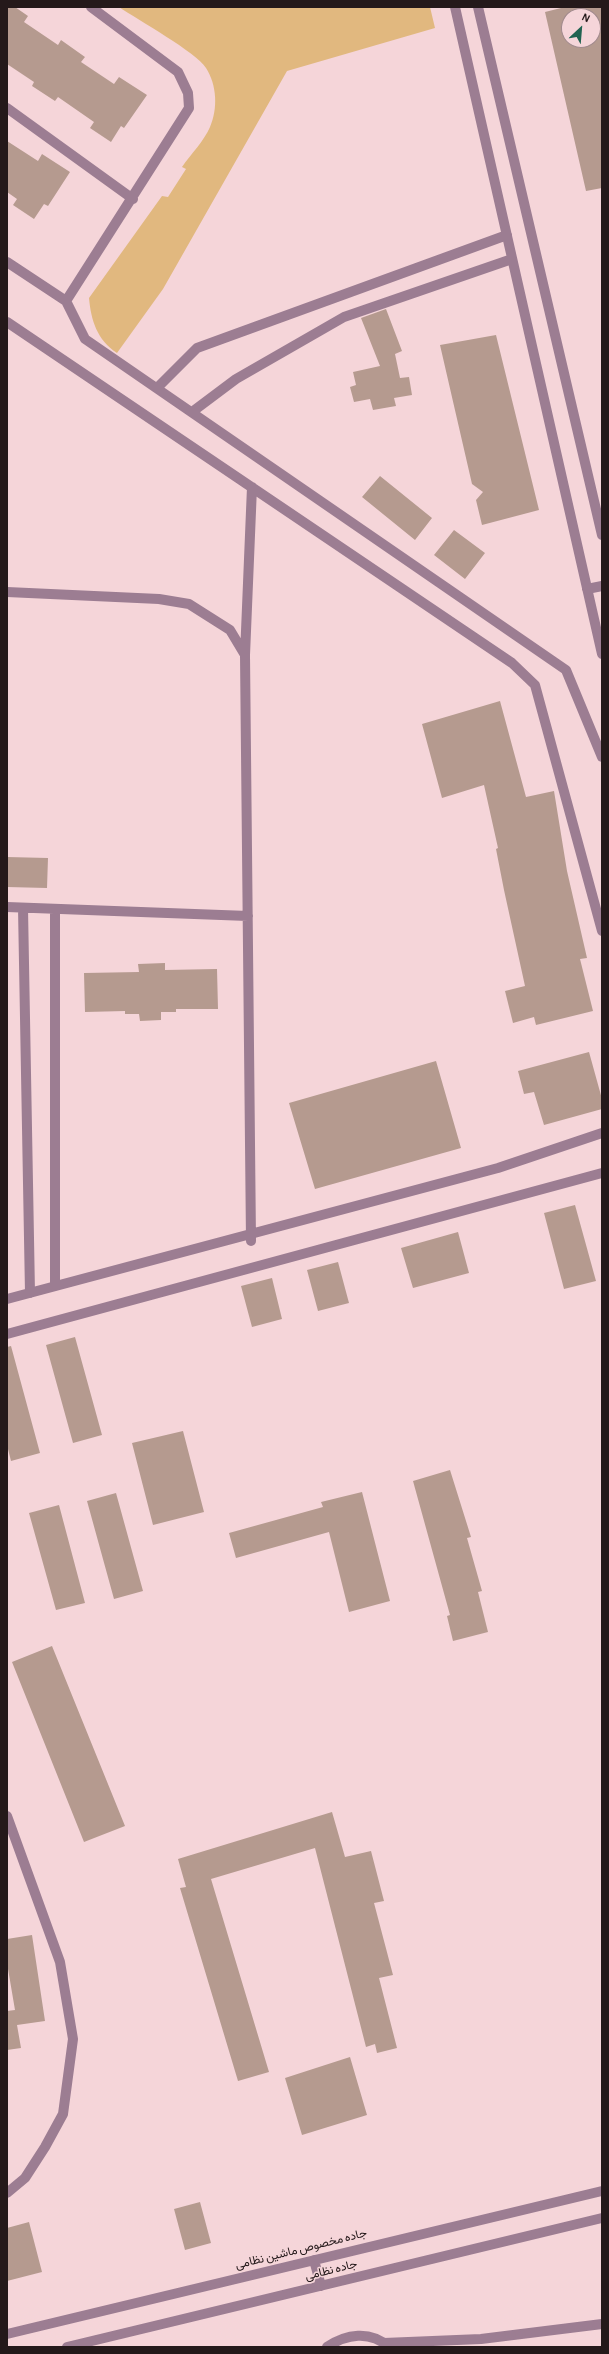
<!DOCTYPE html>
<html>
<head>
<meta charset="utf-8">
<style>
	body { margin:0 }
	#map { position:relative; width:609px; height:2354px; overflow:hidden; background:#f5d5d9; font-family:"Alegreya Sans",sans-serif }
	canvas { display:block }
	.frame { position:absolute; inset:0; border:8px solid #24191a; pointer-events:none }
	.north { position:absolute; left:561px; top:8px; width:40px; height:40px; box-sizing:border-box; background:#f5d5d9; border:1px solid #a18a8d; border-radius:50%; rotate:26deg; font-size:11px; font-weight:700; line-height:16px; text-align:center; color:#24191a }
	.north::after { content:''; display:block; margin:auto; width:14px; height:18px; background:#216351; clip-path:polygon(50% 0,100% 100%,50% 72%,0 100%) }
</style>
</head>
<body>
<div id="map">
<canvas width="609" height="2354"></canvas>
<div class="frame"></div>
<div class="north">N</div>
</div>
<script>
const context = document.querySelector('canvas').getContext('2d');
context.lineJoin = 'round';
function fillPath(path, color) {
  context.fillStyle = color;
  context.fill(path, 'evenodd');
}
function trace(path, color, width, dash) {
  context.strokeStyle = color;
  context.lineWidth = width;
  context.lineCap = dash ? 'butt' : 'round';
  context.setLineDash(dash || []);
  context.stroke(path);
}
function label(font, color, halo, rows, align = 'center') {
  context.font = font + ' "Alegreya Sans",Vazirmatn,sans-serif';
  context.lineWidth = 3;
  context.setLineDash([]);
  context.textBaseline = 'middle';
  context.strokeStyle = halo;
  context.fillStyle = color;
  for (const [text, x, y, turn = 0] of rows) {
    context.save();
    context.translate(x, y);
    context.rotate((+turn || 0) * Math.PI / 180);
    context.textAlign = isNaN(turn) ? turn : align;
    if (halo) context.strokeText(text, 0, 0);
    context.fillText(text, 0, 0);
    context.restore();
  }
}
fillPath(new Path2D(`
	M119 7H430L435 28 287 71 163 289 117 353C97 340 91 320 89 298L162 196 168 197 186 169 182 167C191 154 204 141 210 127 218 109 217 85 206 68 196 52 138 20 119 7Z`), '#e1b87f');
fillPath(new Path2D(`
	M7 7H15L28 16 24 22 58 45 61 40 85 57 81 62 114 84 119 77 147 95 124 128 121 126 111 142 90 128 94 122 58 97 55 101 32 86 34 82 7 64Z
	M565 7H602V188L586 191 545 12ZM569 16H593V40H569Z
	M7 141 38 161 42 154 70 172 48 206 44 204 34 219 13 205 17 199 7 192Z
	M386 309 402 351 395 354 400 378 409 377 412 395 394 398 396 406 373 410 370 399 354 402 350 387 356 385 353 372 380 366 361 318Z
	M496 335 539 510 482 525 476 500 483 492 472 484 440 345Z
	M380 476 432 518 415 540 362 497Z
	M454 530 485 553 465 579 434 555Z
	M500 701 526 797 554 791 567 871 587 958 580 959 593 1011 536 1025 534 1017 513 1023 505 991 525 986 504 890 496 849 498 848 484 785 442 798 422 724Z
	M7 857 48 858 47 888 7 887Z
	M165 963V970L217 969 218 1009H176V1012H161V1020L140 1021 139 1014H125V1011L85 1012 84 973 139 972 138 964Z
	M589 1052 602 1099V1109L544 1125 534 1092 524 1094 518 1071Z
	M436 1061 461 1148 315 1189 289 1103Z
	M575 1205 596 1281 564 1289 544 1213Z
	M458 1232 469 1273 413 1288 401 1248Z
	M338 1262 349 1303 318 1311 307 1270Z
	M272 1278 282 1319 252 1327 241 1286Z
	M75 1337 102 1435 73 1443 46 1345Z
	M11 1346 40 1453 11 1461 7 1445V1347Z
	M183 1431 204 1512 153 1525 132 1443Z
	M450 1470 471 1537 467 1538 482 1591 478 1592 488 1632 453 1641 447 1616 450 1615 413 1481Z
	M362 1492 390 1601 349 1612 329 1532 236 1558 229 1533 323 1507 321 1502Z
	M116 1493 143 1591 114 1599 87 1501Z
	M59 1505 85 1603 56 1610 29 1513Z
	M52 1646 125 1826 84 1842 12 1662Z
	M332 1812 345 1857 371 1851 384 1901 374 1903 393 1975 379 1978 397 2048 377 2053 375 2044 366 2047 315 1848 211 1879 269 2072 238 2081 180 1888 186 1887 178 1859Z
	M32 1935 45 2021 17 2025 21 2048 7 2050V2011L15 2010 7 1963V1939Z
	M350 2057 367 2115 302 2135 285 2078Z
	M200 2202 211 2243 185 2250 174 2209Z
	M29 2222 42 2272 7 2281V2228Z`), '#b59a8f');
trace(new Path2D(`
	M455 7 602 654
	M478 7 602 535
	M7 108 133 199
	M7 262 66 301 85 339 566 670 602 757
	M66 301 189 108 188 93 178 72 91 7
	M7 322 512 663 535 685 602 931
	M157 388 197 348 507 235
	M192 412 236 379 344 317 512 259
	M587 589 602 586
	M7 592 159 599 189 604 230 630 245 655 251 1241
	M245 655 252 487
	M7 907 248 916
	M23 908 30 1293
	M55 909V1286
	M7 1299 498 1168 602 1133
	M7 1334 602 1173
	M7 1816 60 1962 73 2039 63 2114 45 2147 25 2178 7 2193
	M314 2260 321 2286
	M7 2334 602 2191
	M384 2343 481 2339 602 2324
	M67 2347 602 2218
	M327 2347C346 2334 370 2330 389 2347`), '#9c7d92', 10);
label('12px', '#24191a', '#f5d5d9', [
	["جاده مخصوص ماشین نظامی",301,2249,-14],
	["جاده نظامی",331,2270,-14]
]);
</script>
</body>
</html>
